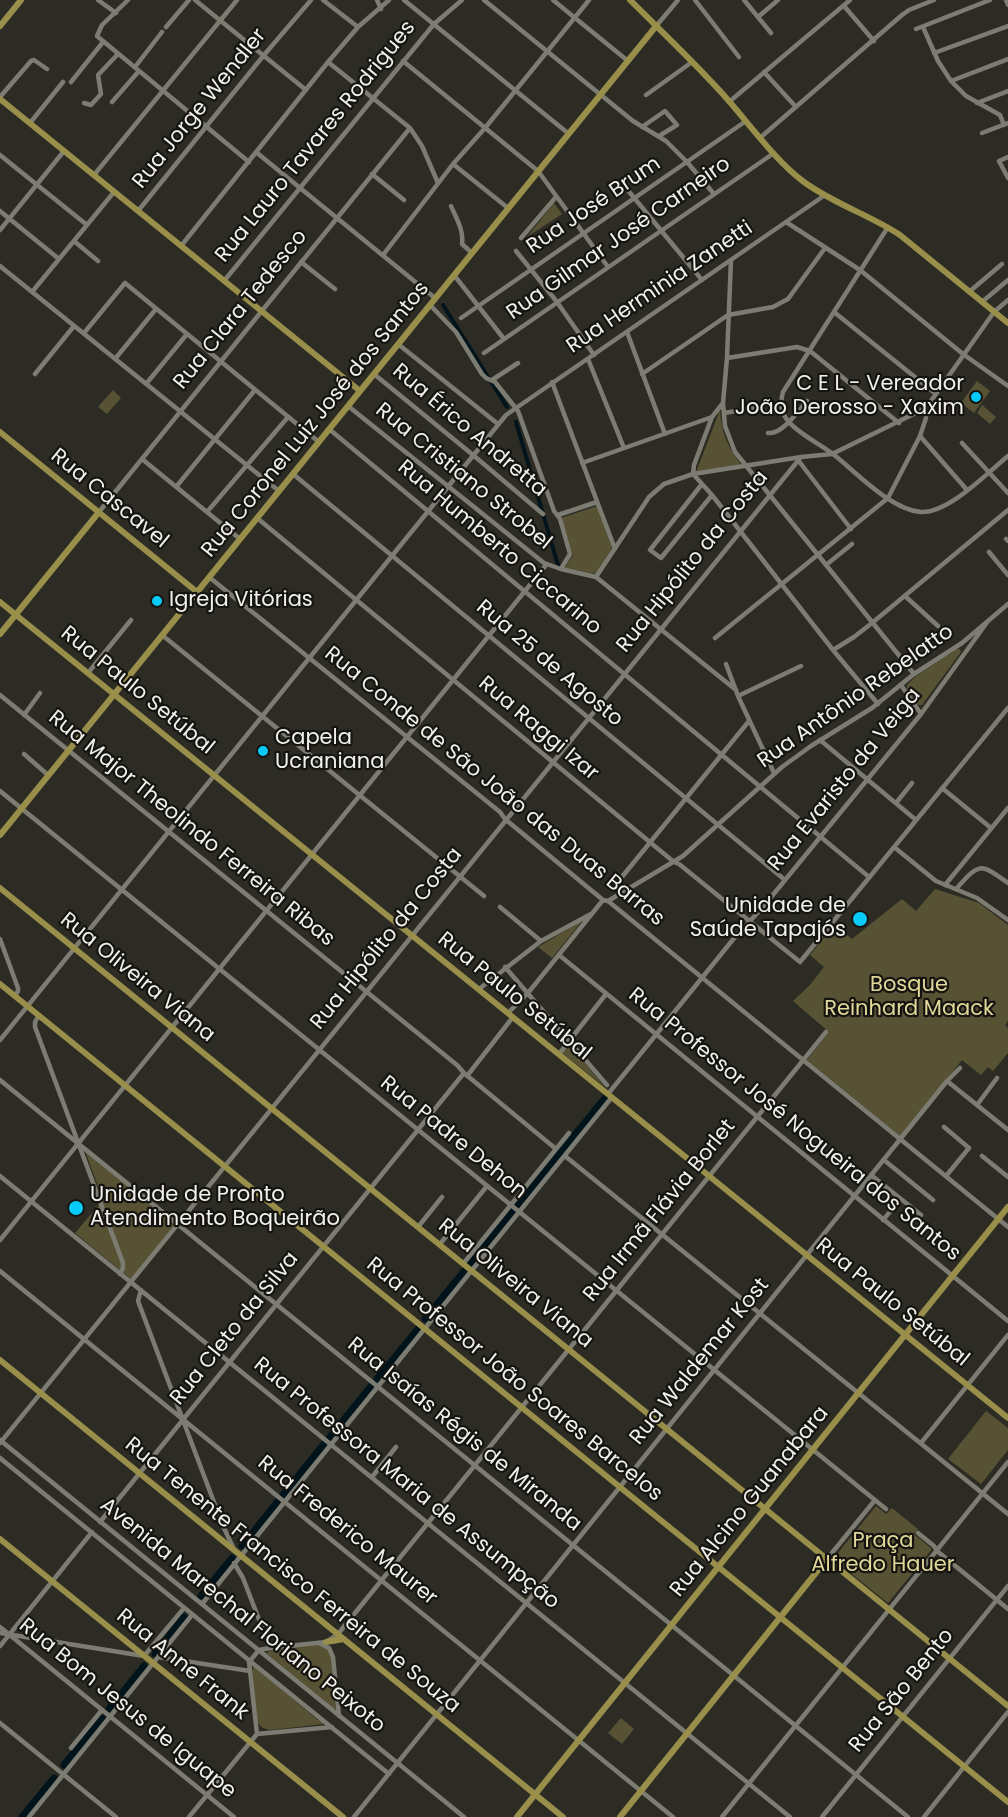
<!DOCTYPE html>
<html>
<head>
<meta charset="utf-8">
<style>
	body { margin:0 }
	canvas { display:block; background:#2d2c24 }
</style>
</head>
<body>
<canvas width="1008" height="1817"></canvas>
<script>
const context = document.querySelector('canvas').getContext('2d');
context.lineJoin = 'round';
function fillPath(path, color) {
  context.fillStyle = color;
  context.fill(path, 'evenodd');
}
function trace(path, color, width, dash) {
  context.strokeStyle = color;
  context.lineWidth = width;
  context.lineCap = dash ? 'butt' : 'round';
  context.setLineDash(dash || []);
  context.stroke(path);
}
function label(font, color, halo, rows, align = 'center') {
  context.font = font + ' Poppins,sans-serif';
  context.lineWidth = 4.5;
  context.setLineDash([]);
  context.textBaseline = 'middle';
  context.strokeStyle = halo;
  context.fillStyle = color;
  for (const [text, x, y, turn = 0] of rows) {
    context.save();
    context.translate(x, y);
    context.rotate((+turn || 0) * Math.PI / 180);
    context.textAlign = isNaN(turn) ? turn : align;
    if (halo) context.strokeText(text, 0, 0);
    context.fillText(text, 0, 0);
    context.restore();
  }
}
fillPath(new Path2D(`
	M554 203 562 214 527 237Z
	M977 381 990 391 974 413 961 403Z
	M113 390 121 398 107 414 98 407Z
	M982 405 996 417 990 424 977 413Z
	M720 410C722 434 727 445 741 465L696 472Z
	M597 506 612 548 596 574 565 568 573 555 561 518Z
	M957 649H960L961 652 922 705H918L907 689V685L916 676Z
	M935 889 979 903 1008 925V1021L1005 1025 1008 1028V1053L993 1071 988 1067 981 1075 962 1060 901 1137 807 1060 829 1032 793 1001 810 985 824 967 810 955 834 925 852 939 902 899 916 911Z
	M583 920 552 958 538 947Z
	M569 1045 605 1087 562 1053Z
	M85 1151 175 1225 131 1279 75 1233 103 1200Z
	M986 1411 1008 1428V1450L981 1484 948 1459Z
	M876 1506 886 1514 892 1508 918 1529 914 1534 932 1549 888 1603 833 1559Z
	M318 1645C325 1645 328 1650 331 1656L336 1709 335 1710 266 1653 273 1649Z
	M254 1667 318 1720H321L324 1724 270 1730C264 1729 260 1727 258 1722 252 1710 253 1685 252 1671Z
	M621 1718 634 1729 622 1744 608 1733Z`), '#575234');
trace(new Path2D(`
	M443 305 507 407
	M516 422 558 565`), '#01141b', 4);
trace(new Path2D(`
	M470 1264 605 1098
	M425 1319 465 1270
	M377 1379 418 1329
	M330 1437 372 1385
	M242 1546 324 1444
	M201 1596 232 1558
	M155 1654 184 1617
	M109 1709 144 1666
	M64 1765 102 1718
	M22 1817 54 1778`), '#01141b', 7);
trace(new Path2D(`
	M98 0 116 13
	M128 0 102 25 97 36 249 162
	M195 0 306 90
	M323 0 358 27
	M377 0 381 9
	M404 0 569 134
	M484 0 633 121 666 141 687 162 714 194
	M553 0 628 61
	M695 0 739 57
	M744 0 771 33
	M1006 0 1008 5
	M844 6 874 41
	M758 17 778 0
	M657 25 678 0
	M166 27 189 0
	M923 27 938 61 951 81 966 96 1000 115 1004 125
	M916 29 990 0
	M934 53 1008 26
	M403 61 538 171 608 267
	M328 62 410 128 422 146 438 183
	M135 67 162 32
	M764 72 796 107
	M951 81 1008 59
	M71 82 103 42
	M646 95 692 62
	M0 97 31 61 34 60 47 69
	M112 102 139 71
	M729 102 850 0
	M84 103 91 105 101 94 98 75 118 54
	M977 103 1008 91
	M30 123 63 82
	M642 127 665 111 677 125 659 136
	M982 133 1008 123
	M761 137 902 15 909 10 934 0
	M256 152 435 298
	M0 155 87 225
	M1008 157 999 161 1008 178
	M453 164 508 208
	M372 174 404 200
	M94 175 237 0
	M621 182 702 280
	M451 206C456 218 464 230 462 244L472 253
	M0 211 59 259
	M138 211 264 55 311 0
	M786 222 860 270 963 354 1008 386
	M888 227 783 392C780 403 780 412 789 422 799 434 820 444 833 454 856 472 891 510 921 512 949 513 987 473 1008 456
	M0 230 64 151
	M521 238 556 197
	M74 241 98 261
	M181 246 328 62 358 27 389 0
	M516 251 557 302 594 355
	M383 255 453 164 485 128 589 0
	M731 260 727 358 723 403 712 417 694 465 693 474 712 495 833 650 878 704
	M301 262 335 289
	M0 266 279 491
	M454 275 504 339
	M224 281 434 24 462 0
	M32 292 114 192
	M969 292 1002 264
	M982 302 1008 280
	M430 305 456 332 482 374 486 378 495 382 518 411 554 511 560 519 570 554 561 569
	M834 312 936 394
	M461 318 746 121
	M627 332 665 434
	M84 333 125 283 319 442
	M398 344 498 424
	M484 353 774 153
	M727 358 797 347 810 351 899 423
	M115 359 156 309
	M588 359 624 448
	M35 374 74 326
	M374 374 473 455 543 514
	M642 374 728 315 773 307 788 299 825 248
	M492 380 518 363
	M552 382 615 549
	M146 384 187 334
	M723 403 725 426 735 452 914 674
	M348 406 544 563 561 569 596 577 736 690
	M724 413 755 408
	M329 429 869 877
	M768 433C782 435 798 411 807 401
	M920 436 967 490
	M962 443 1008 493
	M142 459 240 539
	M798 460 851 529
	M582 463 712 417
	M293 474 785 880
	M702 484 650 550 661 558 712 495
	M176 487 255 390
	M99 512 410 128
	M207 512 288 417
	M558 515 597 502
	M257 518 674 862 679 864 800 962 1008 708
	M1006 539 1008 541
	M989 552 1008 575
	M826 565 852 544
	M209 577 500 812 505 819 603 900 608 901 1008 1227
	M596 577 649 497 664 484 693 474 801 457 832 454 926 408
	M905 596 938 626
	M162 635 484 896
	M715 638 888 498 920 436 926 418V408L994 312 1008 300
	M833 650 854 637 872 623 1008 510
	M726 664 738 696 774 773
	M88 673 131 620
	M901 685 921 714
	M0 695 457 1065 464 1073 556 1149
	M738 696 801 666
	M24 715 40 693
	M820 740 916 820
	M24 754 48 775
	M942 788 991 828
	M0 791 886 1509
	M896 803 912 783
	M894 847 936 881 977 898 1008 920
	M617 883 749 721
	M945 885 1008 808
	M956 889C980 862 980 863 1008 883
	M608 901 683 856 782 767 811 746 872 708 914 674 962 643 1008 604
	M500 907 541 941
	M0 939 18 988V991L15 996
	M559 955 1008 1321
	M505 967 607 1085
	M479 989 541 941 591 914
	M508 1013 528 993 603 900
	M39 1015 35 1022V1027L123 1263V1268L120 1274
	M0 1040 506 415 825 195
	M559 1054 606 994
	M467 1076 513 1017
	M0 1080 908 1817
	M947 1081 1008 1130
	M608 1094 735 937 763 907 921 714 988 621
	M977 1105 997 1078
	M944 1127 969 1148 946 1176
	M565 1156 1008 1514
	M982 1156 1008 1177
	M884 1160 933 1200
	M871 1175 921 1215
	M0 1176 790 1817
	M883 1220 894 1207
	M418 1227 442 1197
	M0 1240 546 565
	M440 1244 487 1186
	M463 1264 569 1133
	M0 1271 673 1817
	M141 1290 138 1301 223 1526 233 1547
	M0 1440 464 1817
	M0 1443 801 457
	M921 1443 1008 1335
	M0 1458 389 1774
	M372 1477 396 1447
	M100 1522 464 1073
	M918 1533 934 1546 937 1551 1008 1609
	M827 1559 875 1500
	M234 1563 243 1578 270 1648
	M202 1604 612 1097
	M0 1627 234 1817
	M0 1633 144 1656 184 1608
	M321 1644 329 1648 333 1657 339 1716
	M0 1646 92 1532
	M158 1657 250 1671
	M0 1723 116 1817
	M257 1734 249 1662 259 1650 270 1648 326 1642 338 1634 826 1032
	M257 1734 332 1727
	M71 1748 102 1710
	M29 1817 192 1615
	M189 1817 257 1734
	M354 1817 947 1081 960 1068
	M722 1817 1008 1462
	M822 1817 1008 1586
	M924 1817 1008 1712`), '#7d7c72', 4.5);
trace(new Path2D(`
	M630 0C660 30 691 59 720 91 746 119 774 160 804 182 834 204 870 215 900 235L1008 323
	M0 26 21 0
	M0 99 360 391
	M0 432 197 592
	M0 602 1008 1418
	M0 634 99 512
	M0 835 657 25
	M0 888 1008 1706
	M0 984 1008 1802
	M0 1360 563 1817
	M0 1539 343 1817
	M326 1642 344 1639
	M517 1817 1008 1207
	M620 1817 827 1559`), '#998f4a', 6);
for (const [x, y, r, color] of [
	[976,397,6,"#06cbf9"],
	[157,601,6,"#06cbf9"],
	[263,751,6,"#06cbf9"],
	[860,919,8,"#06cbf9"],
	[76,1208,8,"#06cbf9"]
]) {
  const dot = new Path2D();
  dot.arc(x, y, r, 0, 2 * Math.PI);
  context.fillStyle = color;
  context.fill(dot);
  trace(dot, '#151411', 2);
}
label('21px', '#f1f0eb', '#151411', [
	["Rua Jorge Wendler",200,109,-51],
	["Rua Lauro Tavares Rodrigues",316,142,-51],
	["Rua José Brum",594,206,-34],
	["Rua Gilmar José Carneiro",619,239,-35],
	["Rua Herminia Zanetti",660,288,-34],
	["Rua Clara Tedesco",241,310,-51],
	["Rua Coronel Luiz José dos Santos",316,420,-51],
	["Rua Érico Andretta",469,431,40],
	["Rua Cristiano Strobel",463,477,39],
	["Rua Cascavel",109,499,39],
	["Rua Humberto Ciccarino",499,548,40],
	["Rua Hipólito da Costa",693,562,-51],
	["Rua 25 de Agosto",549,664,40],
	["Rua Paulo Setúbal",137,691,39],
	["Rua Antônio Rebelatto",856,697,-35],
	["Rua Raggi Izar",538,729,40],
	["Rua Evaristo da Veiga",845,780,-51],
	["Rua Conde de São João das Duas Barras",494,787,39],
	["Rua Major Theolindo Ferreira Ribas",191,829,39],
	["Rua Hipólito da Costa",387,939,-51],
	["Rua Oliveira Viana",137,978,39],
	["Rua Paulo Setúbal",514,997,39],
	["Rua Professor José Nogueira dos Santos",794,1125,39],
	["Rua Padre Dehon",453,1138,39],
	["Rua Irmã Flávia Borlet",660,1211,-51],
	["Rua Oliveira Viana",515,1284,39],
	["Rua Paulo Setúbal",892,1303,39],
	["Rua Cleto da Silva",235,1329,-51],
	["Rua Waldemar Kost",700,1362,-51],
	["Rua Professor João Soares Barcelos",514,1380,39],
	["Rua Isaías Régis de Miranda",464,1435,39],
	["Rua Professora Maria de Assumpção",406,1484,39],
	["Rua Alcino Guanabara",750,1502,-51],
	["Rua Frederico Maurer",347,1531,39],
	["Rua Tenente Francisco Ferreira de Souza",292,1576,39],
	["Avenida Marechal Floriano Peixoto",242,1616,39],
	["Rua Anne Frank",182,1665,39],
	["Rua São Bento",902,1691,-51],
	["Rua Bom Jesus de Iguape",127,1709,39]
]);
label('21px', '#f1f0eb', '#151411', [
	["C E L - Vereador",964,385,"right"],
	["João Derosso - Xaxim",964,409,"right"],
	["Igreja Vitórias",169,601],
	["Capela",275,739],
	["Ucraniana",275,763],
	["Unidade de",846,907,"right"],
	["Saúde Tapajós",846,931,"right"],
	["Unidade de Pronto",90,1196],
	["Atendimento Boqueirão",90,1220]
], 'left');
label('21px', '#e0d798', '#151411', [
	["Bosque",909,986],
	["Reinhard Maack",909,1010],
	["Praça",883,1542],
	["Alfredo Hauer",883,1566]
]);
</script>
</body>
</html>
